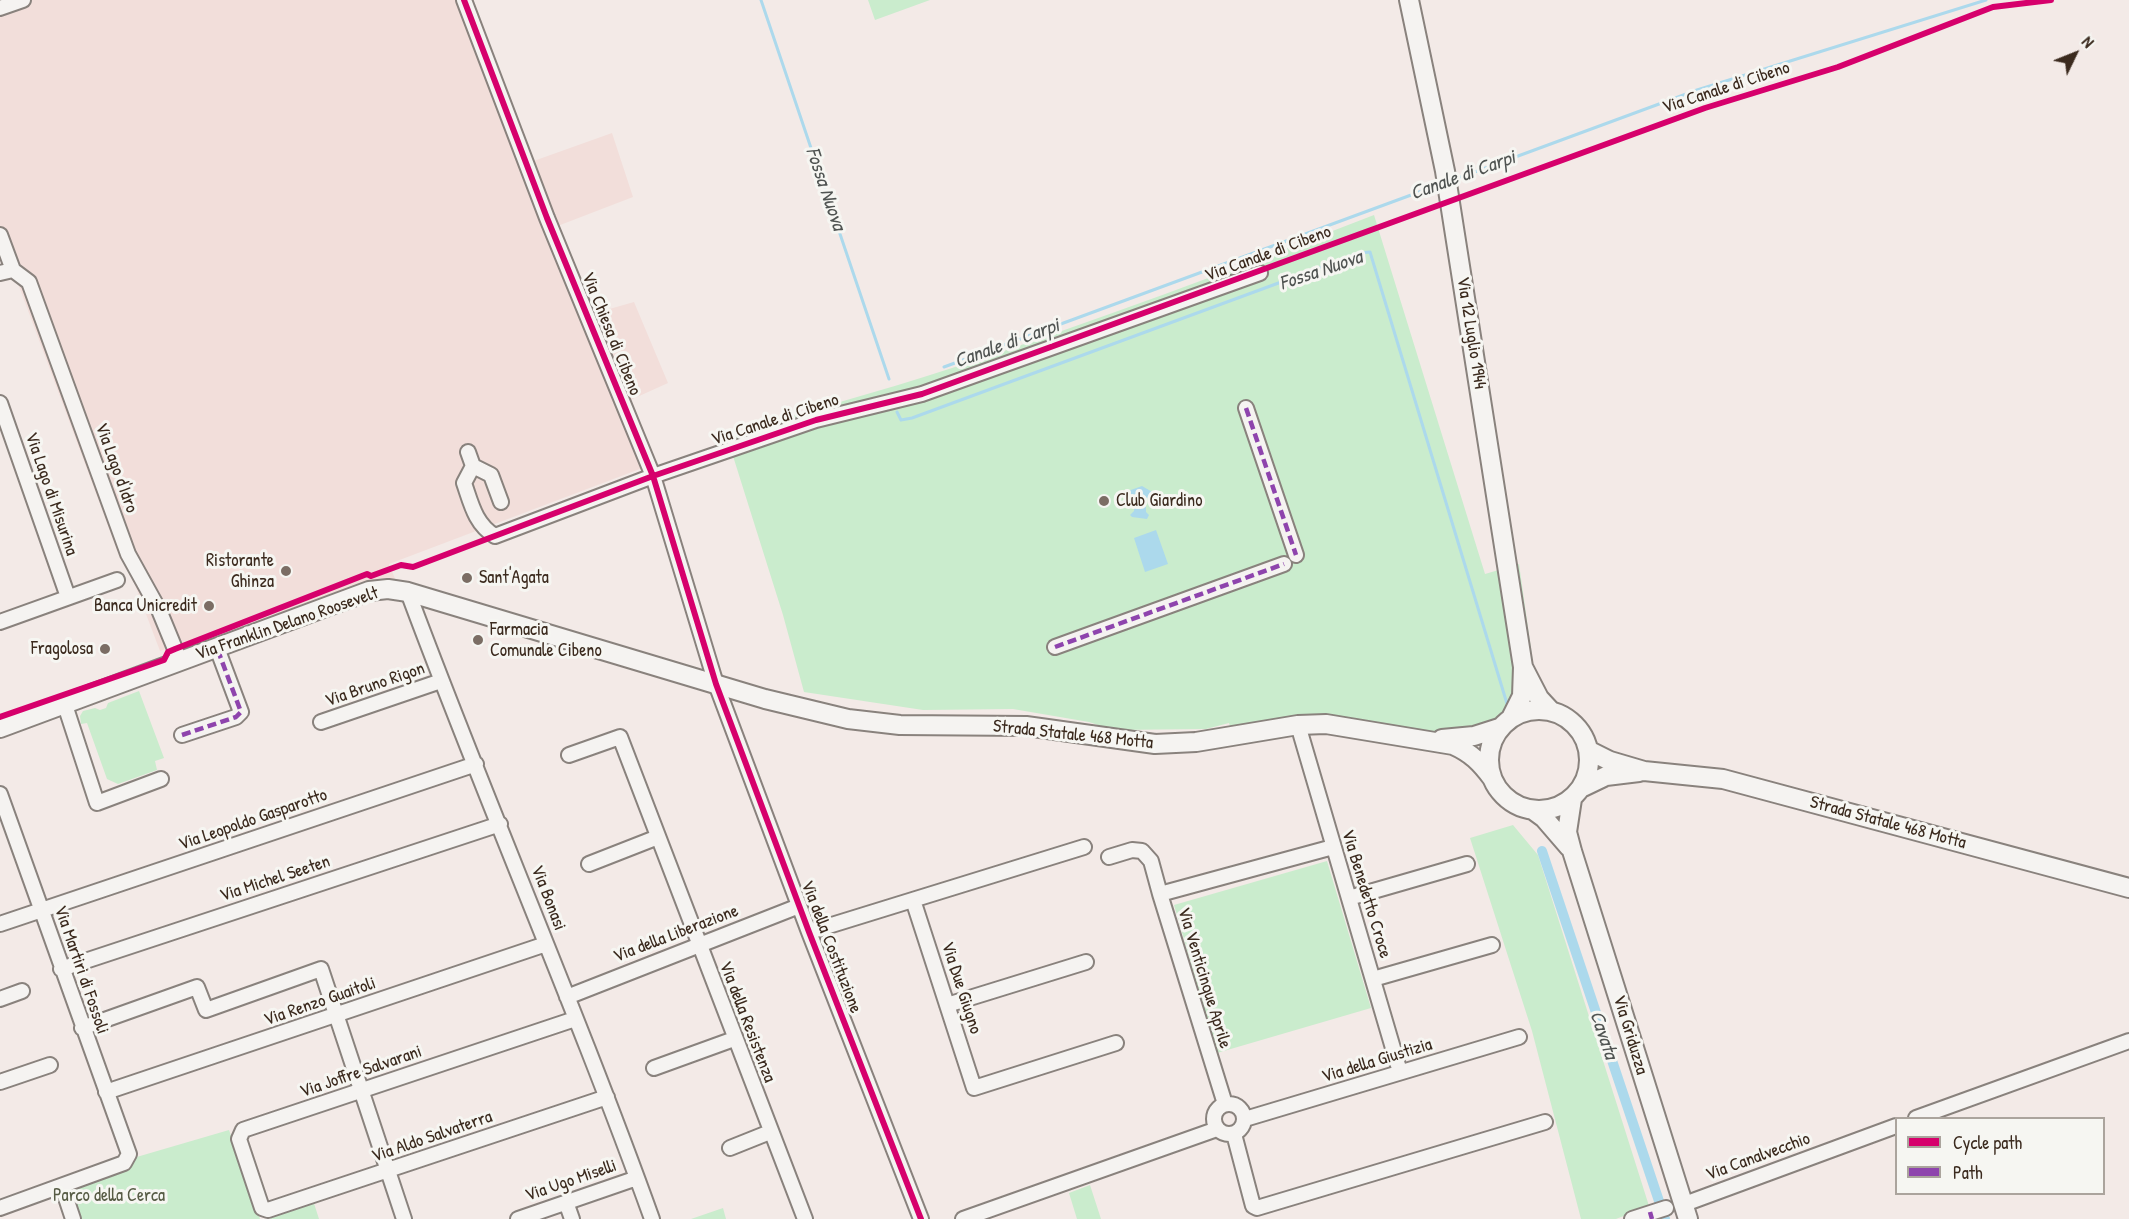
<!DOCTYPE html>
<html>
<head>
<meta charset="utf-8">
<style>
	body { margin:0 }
	#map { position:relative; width:2129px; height:1219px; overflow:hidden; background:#f3eae7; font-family:"Patrick Hand",sans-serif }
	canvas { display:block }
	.legend { position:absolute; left:1895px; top:1117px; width:210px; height:78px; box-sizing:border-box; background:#f6f6f2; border:2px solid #aba49d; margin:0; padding:8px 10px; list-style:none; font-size:18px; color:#3b2a1e }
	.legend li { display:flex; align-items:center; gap:12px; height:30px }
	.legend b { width:30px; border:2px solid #aba49d }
	.north { position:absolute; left:2045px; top:24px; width:60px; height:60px; -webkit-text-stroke:4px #f6f6f2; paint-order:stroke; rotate:47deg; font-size:16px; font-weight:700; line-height:24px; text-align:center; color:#3b2a1e }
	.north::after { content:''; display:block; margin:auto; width:21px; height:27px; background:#3b2a1e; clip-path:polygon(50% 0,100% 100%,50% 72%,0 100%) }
</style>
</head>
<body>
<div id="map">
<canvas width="2129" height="1219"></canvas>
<ul class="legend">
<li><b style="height:8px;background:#d6006c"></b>Cycle path</li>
<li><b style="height:8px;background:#8e44ad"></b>Path</li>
</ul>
<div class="north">N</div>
</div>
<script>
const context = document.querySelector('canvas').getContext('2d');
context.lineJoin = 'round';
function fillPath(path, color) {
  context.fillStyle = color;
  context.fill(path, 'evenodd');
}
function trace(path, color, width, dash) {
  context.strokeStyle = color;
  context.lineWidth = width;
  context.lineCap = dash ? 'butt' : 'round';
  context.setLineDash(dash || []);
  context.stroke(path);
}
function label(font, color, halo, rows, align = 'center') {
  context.font = font + ' "Patrick Hand",sans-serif';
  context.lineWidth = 6;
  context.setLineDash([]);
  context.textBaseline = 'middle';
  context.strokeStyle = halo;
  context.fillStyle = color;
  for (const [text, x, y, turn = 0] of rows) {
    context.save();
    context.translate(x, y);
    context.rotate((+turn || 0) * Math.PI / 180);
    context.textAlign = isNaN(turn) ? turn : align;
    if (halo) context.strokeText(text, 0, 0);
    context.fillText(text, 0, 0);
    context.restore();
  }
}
fillPath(new Path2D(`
	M11 0H461L528 163 612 133 633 197 555 227 592 314 634 302 668 383 626 402 653 464 389 564 398 586 180 661 174 646 160 651 129 569 117 550 13 270 0 256V4Z`), '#f2deda');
fillPath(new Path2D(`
	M868 0H930L875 20Z
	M1374 215 1485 574 1519 564 1535 677 1464 752 1317 727 1234 740 1229 723 1206 729 1113 730 1089 722 1013 709 923 710 804 692 783 615 727 437C801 411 877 393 952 368 1094 322 1234 269 1374 215Z
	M139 691 164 758 155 761 157 770 118 784 107 779 87 723 81 724 80 716 83 711 95 708 100 710 106 708 108 703Z
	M1513 825 1538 855 1649 1206 1616 1219H1581L1532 1031 1470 838Z
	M1327 861 1371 1008 1217 1053 1174 905Z
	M229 1130 260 1219H71L58 1180Z
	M1090 1185 1101 1219H1077L1069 1193Z
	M312 1197 319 1219H271L268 1211Z
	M723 1208 726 1219H691Z`), '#caeccd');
fillPath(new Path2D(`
	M1142 486 1154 493 1146 499V512L1149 515 1147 519 1132 517 1130 515 1134 511 1135 499 1128 491Z
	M1156 530 1168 564 1145 572 1134 538Z`), '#acd9ec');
trace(new Path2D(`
	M761 0 889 379
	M1453 180 1697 90 1986 0
	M944 367 1441 184
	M897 412 901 420 912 418 1360 253 1370 252 1508 707`), '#acd9ec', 3);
trace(new Path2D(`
	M1542 851 1665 1219`), '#acd9ec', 10);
const minor = new Path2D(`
	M464 0 547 218 653 476 716 684 809 932 921 1219
	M0 8 23 0
	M0 235 13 270
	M0 273 13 270 29 282 128 554 159 610 180 661
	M0 403 68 597
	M1246 408 1296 555
	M468 452 473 466 464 483C471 503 475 524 495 536L653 476 816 420 922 394 1260 273
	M473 466 491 475 501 502
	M408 592C486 802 576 1008 652 1219
	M0 622 117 580
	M1055 647 1284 564
	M65 705 97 803 161 779
	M321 722 441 681
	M1298 725 1400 1072
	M182 735 236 717 241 712 217 648
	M569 755 620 737 805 1219
	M0 794 129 1154 124 1163 0 1208
	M1109 857 1132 850 1142 851 1151 861 1160 894
	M589 864 658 837
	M1349 898 1467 864
	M913 900 974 1088 1116 1043
	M0 924 476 764
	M809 932 1084 847
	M61 969 500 824
	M1373 979 1492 945
	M567 997 799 906
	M0 999 22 991
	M947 1005 1086 962
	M575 1019 243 1130 239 1139 262 1208 268 1210 607 1097
	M82 1028 197 987 206 1010 321 969 404 1219
	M654 1068 734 1039
	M0 1082 50 1065
	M106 1092 546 944
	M1214 1119a15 15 0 1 1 30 0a15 15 0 1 1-30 0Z
	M1225 1104 1160 894 1333 847
	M1916 1118 2129 1041
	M1245 1119 1519 1037
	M1234 1134 1253 1206 1257 1208 1545 1122
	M730 1148 770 1132
	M62 1186 73 1219
	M566 1202 572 1219
	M1690 1202 1896 1126
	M518 1219 637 1178
	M963 1219 1217 1129
	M1632 1219 1666 1208`);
const major = new Path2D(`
	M1409 0 1445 171 1523 667 1522 696 1511 718
	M1523 667 1539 698 1551 711
	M1489 760a50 50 0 1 1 100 0a50 50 0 1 1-100 0Z
	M0 728 369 591 388 589 408 592 765 699 848 719 900 725 1026 726 1155 744 1196 742 1298 725 1326 724 1453 745C1471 753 1480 762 1492 778
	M1442 739 1474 736 1499 728
	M1588 750 1610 761 1644 771 1723 779 2129 888
	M1581 788 1606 776 1639 772
	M1572 799 1567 832 1572 851 1688 1219
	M1533 810 1544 818 1569 847`);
trace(minor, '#89827d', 18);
trace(major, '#89827d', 22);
trace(minor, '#f5f3f1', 14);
trace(major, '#f5f3f1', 18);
trace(new Path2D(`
	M1246 408 1296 555
	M1055 647 1284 564
	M182 735 236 717 241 712 217 648
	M1650 1212 1652 1219`), '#8e44ad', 4.5, [9, 4.5]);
trace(new Path2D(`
	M464 0 547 218 653 476 716 684 809 932 921 1219
	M0 717 164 660 168 652 175 649 367 574 371 576 401 565 413 567 653 476 816 420 922 394 1705 108 1838 67 1993 7 2051 0`), '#d6006c', 6);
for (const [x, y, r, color] of [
	[1104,501,6,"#7b6d64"],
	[286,571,6,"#7b6d64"],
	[467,578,6,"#7b6d64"],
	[209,606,6,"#7b6d64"],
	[478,640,6,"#7b6d64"],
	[105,649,6,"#7b6d64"]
]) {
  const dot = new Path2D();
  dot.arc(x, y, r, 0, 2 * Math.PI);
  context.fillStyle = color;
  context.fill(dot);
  trace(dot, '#f6f6f2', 2);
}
label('18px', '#3b2a1e', '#f6f6f2', [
	["Via Canale di Cibeno",1726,88,-18],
	["Via Canale di Cibeno",1268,254,-20],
	["Via 12 Luglio 1944",1471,333,81],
	["Via Chiesa di Cibeno",611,334,68],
	["Via Canale di Cibeno",775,420,-18],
	["Via Lago d'Idro",116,468,70],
	["Via Lago di Misurina",51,494,71],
	["Via Franklin Delano Roosevelt",287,624,-19],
	["Via Bruno Rigon",375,685,-19],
	["Strada Statale 468 Motta",1073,735,6],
	["Via Leopoldo Gasparotto",253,820,-19],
	["Strada Statale 468 Motta",1888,823,15],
	["Via Michel Seeten",275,879,-18],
	["Via Benedetto Croce",1366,894,73],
	["Via Bonasi",548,898,69],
	["Via della Liberazione",676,934,-21],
	["Via della Costituzione",831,947,69],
	["Via Martiri di Fossoli",81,970,71],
	["Via Venticinque Aprile",1204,978,73],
	["Via Due Giugno",961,988,72],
	["Via Renzo Guaitoli",320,1002,-19],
	["Via della Resistenza",747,1022,69],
	["Via Griduzza",1630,1035,73],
	["Via della Giustizia",1377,1061,-17],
	["Via Joffre Salvarani",361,1072,-19],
	["Via Aldo Salvaterra",432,1137,-19],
	["Via Canalvecchio",1758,1157,-20],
	["Via Ugo Miselli",571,1181,-19]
]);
label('18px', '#3b2a1e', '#f6f6f2', [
	["Club Giardino",1116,501],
	["Ristorante",274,561,"right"],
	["Ghinza",274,582,"right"],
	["Sant'Agata",479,578],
	["Banca Unicredit",197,606,"right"],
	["Farmacia",490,630],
	["Comunale Cibeno",490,651],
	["Fragolosa",93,649,"right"]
], 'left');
label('18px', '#565b44', '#f6f6f2', [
	["Parco della Cerca",109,1196]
]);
label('italic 20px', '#505452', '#f6f6f2', [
	["Canale di Carpi",1463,176,-20],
	["Fossa Nuova",825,189,71],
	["Fossa Nuova",1321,271,-19],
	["Canale di Carpi",1007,344,-20],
	["Cavata",1603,1035,71]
]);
</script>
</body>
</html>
